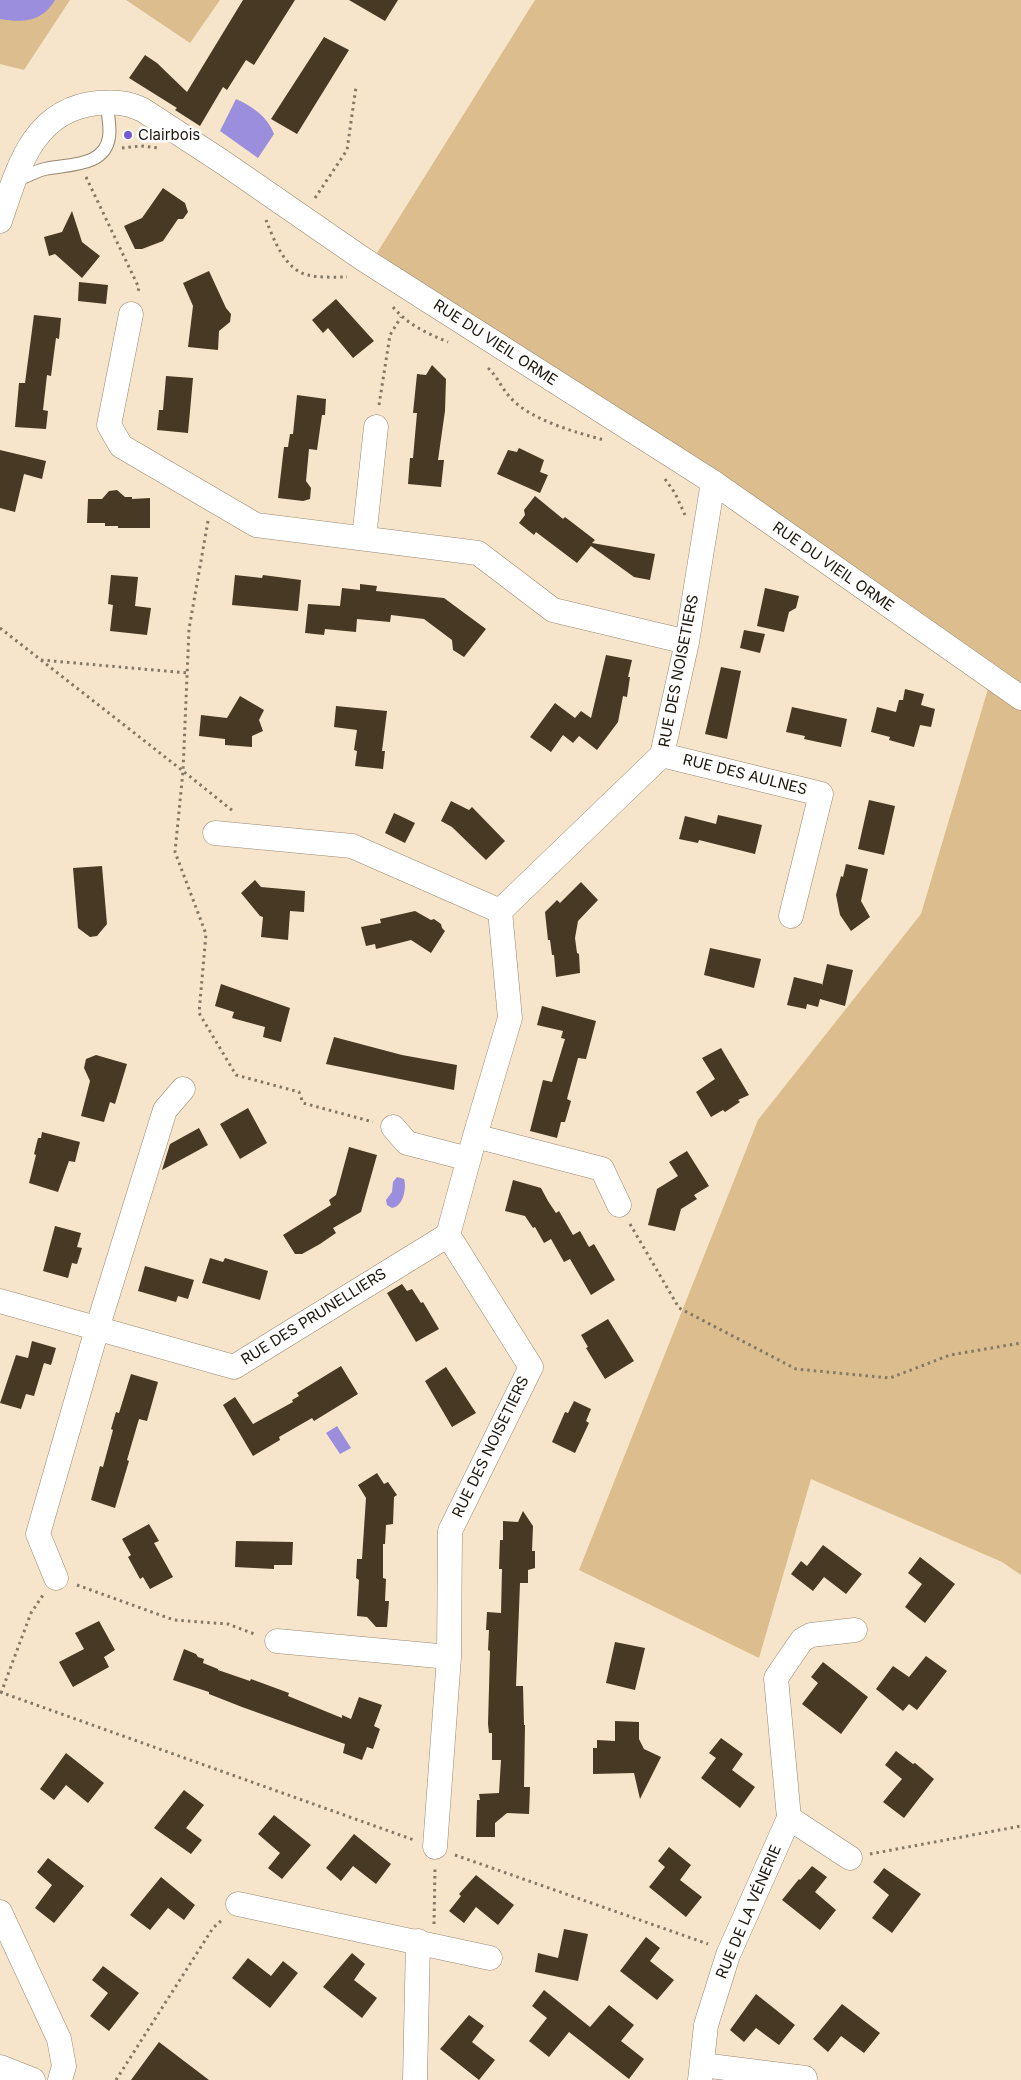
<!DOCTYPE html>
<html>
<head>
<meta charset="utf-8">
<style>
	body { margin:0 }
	canvas { display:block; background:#f6e5ca }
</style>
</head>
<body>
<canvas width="1021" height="2080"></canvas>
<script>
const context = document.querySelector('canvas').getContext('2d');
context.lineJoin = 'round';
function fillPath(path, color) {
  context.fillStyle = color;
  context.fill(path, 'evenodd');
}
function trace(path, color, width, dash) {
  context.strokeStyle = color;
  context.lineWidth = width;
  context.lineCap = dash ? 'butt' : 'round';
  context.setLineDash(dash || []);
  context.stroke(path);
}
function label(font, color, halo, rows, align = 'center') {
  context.font = font + ' Inter,sans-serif';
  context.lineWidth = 5;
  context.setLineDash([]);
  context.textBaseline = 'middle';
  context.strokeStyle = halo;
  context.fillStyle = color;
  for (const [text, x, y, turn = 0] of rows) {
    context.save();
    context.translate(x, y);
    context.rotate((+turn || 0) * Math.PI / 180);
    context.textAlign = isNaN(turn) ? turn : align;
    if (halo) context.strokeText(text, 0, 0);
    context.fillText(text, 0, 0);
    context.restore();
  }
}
fillPath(new Path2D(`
	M0 0H70L24 70 0 64Z
	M126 0H220L190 43Z
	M535 0H1021V1575L1002 1562 811 1479 759 1658 579 1570 758 1120 921 914 993 672 709 477 377 253Z`), '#dcbd8e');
fillPath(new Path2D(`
	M0 0H55C42 22 23 23 0 19Z
	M236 99C252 106 268 117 274 134L258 158 220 131Z
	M397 1177 404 1179C407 1188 403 1207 392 1208L387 1205 386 1200 392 1192 393 1182Z
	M337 1426 351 1448 340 1454 326 1433Z`), '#9a8edd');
fillPath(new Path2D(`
	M243 0H295L254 65 246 60 227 90 223 87 200 126 175 110 177 108 129 78 145 55 157 63 187 92Z
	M349 0H398L385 21Z
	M324 37 349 50 297 134 271 119Z
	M163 188 185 203 188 212 183 219H178L163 241 142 249H135L124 226 142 218Z
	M72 211 82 242 100 256 82 278 55 254 49 256 44 237 62 232Z
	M209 271 226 308 231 314 230 322 219 331 218 350 188 347 193 306 183 283Z
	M79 282 108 285 106 304 78 301Z
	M336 299 374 341 353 358 328 328 323 333 312 320Z
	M34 315 61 318 59 339 56 338 51 376 47 375 43 410 48 411 46 429 15 427 19 383H25Z
	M432 365 446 379 445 411 438 460H444L441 487 408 484 410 458H413L417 413H413L417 374 426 375Z
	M166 376 193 378 188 433 157 430 159 410H163Z
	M297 395 326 399 325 415H322L317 450 309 449 306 481 311 488 310 499 303 501 278 498 284 447H288L290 434H293Z
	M519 448 544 460 540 472 548 475 540 493 497 474 508 450 517 452Z
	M0 450 46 461 42 479 24 474 15 512 0 508Z
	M117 490 125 497H132V499L150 498V528H118V526H105V523H87L88 499H102L109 491Z
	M535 496 563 519 565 517 595 540 592 543 655 554 650 580 634 577 591 546 577 563 536 532 534 535 519 523 525 515 524 510Z
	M111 575 138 577 135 606 151 608 147 635 110 631 113 605 108 604Z
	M235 575 262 578 263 575 301 580 298 611 232 605Z
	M360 584 377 586 376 591 444 598 486 629 464 657 453 650 452 640 424 619 391 615 390 622 357 619 356 632 325 629 324 635 305 633 308 604 340 606 342 588 360 590Z
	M765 588 799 596 796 608 789 612 784 632 757 626Z
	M744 630 765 634 760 653 740 648Z
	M606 655 632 660 628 677H630L627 697 623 696 618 722 597 750 579 736 573 743 563 735 551 752 530 737 555 703 575 718 581 711 591 718Z
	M721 667 741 671 727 739 705 734Z
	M905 689 924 694 921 705 935 709 931 727 920 725 914 747 889 740 890 737 871 732 877 707 896 712 899 700H903Z
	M240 696 264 710 259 720 263 731 252 736V747L225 745V739L199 736 201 715 227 718Z
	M336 706 387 711 382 751H385L383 769 355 766 357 751 354 750 357 730 334 727Z
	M792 707 847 719 841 747 804 739 805 736 786 732Z
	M869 800 895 806 884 855 858 849Z
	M451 801 469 810 472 807 505 841 486 860 452 827 441 821Z
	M394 813 415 823 405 843 385 833Z
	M718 815 762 825 755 854 699 840 698 843 679 839 685 816 716 824Z
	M846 864 868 869 861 901 870 917 851 931 840 915 836 895 841 876 843 877Z
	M102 866 107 924 97 936 90 937 78 928 73 868Z
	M255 880 261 887 305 891 304 912 290 911 288 940 261 937 263 917 260 916 241 893Z
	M581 882 598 900 578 921 575 938 577 953 579 954 580 973 556 977 554 955H552L550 940H548L545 912 557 900 560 903Z
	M415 911 431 920 434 919 441 924 442 928 445 931 431 953 411 940 376 949 375 944 366 946 361 927 381 923 380 919Z
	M710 948 761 959 754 988 704 975Z
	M827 964 853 970 845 1006 820 999 818 1007 807 1004 806 1009 787 1005 794 977 822 984V986Z
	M221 984 290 1008 281 1042 263 1037 265 1027 232 1018 234 1012 215 1006Z
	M542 1006 596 1021 586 1059 578 1058 567 1099 571 1101 565 1122H561L557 1138 530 1131 543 1080 552 1082 565 1039 561 1038 563 1031 537 1025Z
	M334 1037 402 1055 457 1065 454 1090 326 1064Z
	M721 1048 749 1095 738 1100 740 1102 725 1112 723 1110 711 1117 696 1092 715 1079 702 1058Z
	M96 1055 127 1064 115 1104 110 1102 104 1122 81 1116 90 1081 84 1068 86 1059Z
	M248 1108 267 1143 240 1159 220 1124Z
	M199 1128 208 1145 162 1170 170 1144Z
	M42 1132 80 1142 75 1162 69 1161 58 1192 29 1183 36 1155 34 1154 38 1138H41Z
	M349 1147 377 1155 361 1212 333 1228 336 1233 320 1244 302 1254H295L283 1235 331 1205 329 1200 336 1195Z
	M687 1151 709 1186 694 1195 697 1199 681 1209 675 1231 648 1225 657 1189 678 1176 669 1162Z
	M513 1180 541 1188 548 1201 556 1213 559 1211 573 1235 580 1231 589 1247 594 1244 615 1280 591 1295 570 1259 564 1262 551 1239 544 1243 535 1227 533 1228 525 1216 505 1211Z
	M55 1226 81 1233 77 1247 82 1248 77 1264 72 1263 68 1278 43 1271Z
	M210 1258 223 1262 225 1258 268 1271 260 1300 202 1283Z
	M145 1266 194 1280 188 1299 178 1296 176 1302 138 1291Z
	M402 1284 407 1291 412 1289 421 1303 423 1302 439 1329 416 1342 387 1293Z
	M608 1319 634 1361 605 1379 586 1348 588 1347 581 1335Z
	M32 1341 56 1348 51 1365 44 1363 34 1396 26 1394 21 1409 0 1403 16 1355 28 1358Z
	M341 1366 358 1394 314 1421 312 1418 279 1437 280 1440 253 1456 223 1405 235 1397 253 1424 293 1402 292 1400 299 1396 297 1393Z
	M446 1367 476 1413 452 1427 425 1381Z
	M131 1374 158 1382 147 1421 139 1419 127 1460 129 1461 115 1508 91 1500 100 1466 103 1467 113 1430 111 1429 116 1412 119 1413Z
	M574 1401 591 1409 586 1421 589 1423 575 1453 552 1442 565 1412 568 1413Z
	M377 1473 384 1484 388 1482 397 1495 394 1497 393 1524 386 1525 385 1544H383V1578L386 1579 385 1601H389L387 1627H376L367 1617 357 1616 359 1580 356 1578 357 1559H362L366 1498 358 1485Z
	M523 1511 533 1526 532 1551H535V1568L528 1570V1583H520L516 1686H523L524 1725H525L524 1787H530L529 1814 507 1813 495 1823V1837H476L477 1800H480L479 1794 499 1793 501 1760H492V1733H489L488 1724 490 1651 488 1650 489 1630H486L487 1612 501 1613 502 1569H499L500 1540H503V1521L518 1522Z
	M149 1524 159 1541 154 1543 173 1577 150 1589 143 1577 140 1579 128 1557 131 1555 122 1539Z
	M236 1541 293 1542 292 1565H274V1569L235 1567Z
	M823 1545 862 1574 846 1594 824 1577 813 1591 791 1574 801 1561 807 1566Z
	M920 1557 955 1584 925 1623 905 1607 922 1584 908 1573Z
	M99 1621 115 1650 104 1657 109 1667 73 1687 59 1662 84 1649 75 1633Z
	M615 1642 645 1648 635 1690 606 1683Z
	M184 1649 196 1654 198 1657 204 1659 203 1663 218 1669V1670L250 1681 251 1679 289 1693 288 1696 342 1718V1715L351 1719 359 1697 382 1705 374 1726 380 1729 373 1749 367 1747 362 1760 343 1753 345 1744 242 1707 209 1694V1692L173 1680Z
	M926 1656 947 1671 917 1710 909 1704 903 1711 876 1689 893 1666 909 1677Z
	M823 1662 868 1697 841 1734 802 1704 818 1683 811 1677Z
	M615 1721 639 1722V1739L644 1749 661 1757 640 1799 634 1773 593 1774V1748H597V1740L615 1741Z
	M721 1738 743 1754 732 1770 755 1787 740 1808 701 1778 716 1758 709 1753Z
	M896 1751 913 1764 915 1763 934 1779 904 1818 883 1802 902 1779 885 1765Z
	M66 1753 104 1783 88 1803 66 1785 54 1800 40 1789Z
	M184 1790 204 1805 186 1828 202 1840 191 1854 154 1828Z
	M274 1815 311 1845 282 1879 268 1868 280 1853 258 1834Z
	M354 1834 391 1864 376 1884 353 1866 341 1881 326 1868Z
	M669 1847 691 1865 680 1880 702 1897 686 1917 649 1887 665 1867 658 1861Z
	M48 1858 84 1886 54 1923 35 1908 52 1885 37 1872Z
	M812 1866 827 1877 815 1892 836 1910 820 1930 782 1900 799 1879 800 1880Z
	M884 1868 921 1894 892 1933 872 1918 889 1895 873 1882Z
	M476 1875 514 1905 498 1925 476 1907 464 1923 449 1911 461 1896 459 1894Z
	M161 1877 195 1905 184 1920 168 1908 150 1930 130 1915Z
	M564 1929 588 1934 578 1981 535 1972 538 1953 558 1958Z
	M646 1937 660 1948 650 1961 674 1980 657 2000 620 1971Z
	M352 1953 365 1964 354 1980 377 1998 362 2018 323 1987Z
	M248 1958 271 1976 283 1961 298 1973 270 2008 232 1978Z
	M103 1966 139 1993 109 2031 90 2016 108 1993 92 1980Z
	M544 1990 590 2027 609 2005 634 2025 621 2041 644 2059 629 2079 569 2032 549 2057 529 2041 547 2018 532 2006Z
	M756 1994 795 2025 779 2045 756 2028 744 2042 730 2030Z
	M842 2004 880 2033 864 2053 841 2036 828 2052 813 2039Z
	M469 2015 484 2026 472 2042 495 2060 479 2080 440 2049Z
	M159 2042 209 2080H131Z`), '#473923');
const lane = new Path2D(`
	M13 182C24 178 35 171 45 169 68 164 105 167 109 137 111 126 107 114 107 102`);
const street = new Path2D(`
	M0 221C18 168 33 109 98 103 115 102 127 102 143 110L224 163 363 259 713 482 1021 698
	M131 314 109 425 121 446 256 525 478 553 553 610 687 642
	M364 538 376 427
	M662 755 821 794 791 916
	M215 833 352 846 500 911
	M393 1127 407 1143 469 1159
	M475 1136 602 1169 619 1205
	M0 1301 234 1367 448 1235
	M56 1578 38 1534 97 1329 165 1110 183 1089
	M277 1641 449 1657
	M789 1818 850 1858
	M435 1847 449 1657 450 1531 531 1367 448 1235 475 1136 510 1018 500 911 662 755 687 642 713 482
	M238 1904 490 1958
	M0 1912 59 2039 64 2066 60 2080
	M702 2065 805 2078
	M0 2067 33 2080
	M415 2080 418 1941
	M700 2080 706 2025 728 1955 789 1818 776 1678 802 1640 811 1635 855 1630`);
trace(lane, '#988870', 14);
trace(street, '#988870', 25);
trace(new Path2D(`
	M122 148 141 146 158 148
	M86 177 139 288 137 294
	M315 198 347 150 356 87
	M266 220C274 240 285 270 308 275 320 278 335 277 347 277
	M393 307C407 324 426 333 448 342
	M488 368C497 376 501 387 509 396 529 420 575 432 604 440
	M379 405 390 335 401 317
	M665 479 675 493 685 515
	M208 521 189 629 183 771 233 811
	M0 628 183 771 175 852 206 934 199 1013 236 1075 299 1092 303 1103 373 1122
	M41 660 188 673
	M630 1224 679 1308 796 1369 890 1378 950 1355 1021 1343
	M77 1585 174 1620 228 1624 257 1635
	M0 1692 414 1840
	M1 1693 31 1613 43 1595
	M870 1854 1021 1826
	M455 1855 708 1944
	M434 1924 435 1868
	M116 2080 213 1928 223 1919`), '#837866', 3, [2.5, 4]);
trace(lane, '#fff', 12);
trace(street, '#fff', 24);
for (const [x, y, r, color] of [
	[128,135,5,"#765ad4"]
]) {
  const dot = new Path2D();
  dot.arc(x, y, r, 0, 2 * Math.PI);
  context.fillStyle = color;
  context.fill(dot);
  trace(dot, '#fff', 2);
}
label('15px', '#1c160c', '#fff', [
	["Clairbois",138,135]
], 'left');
label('15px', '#1c160c', '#fff', [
	["RUE DU VIEIL ORME",495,343,33],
	["RUE DU VIEIL ORME",833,567,35],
	["RUE DES NOISETIERS",679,671,-79],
	["RUE DES AULNES",745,775,14],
	["RUE DES PRUNELLIERS",314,1317,-32],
	["RUE DES NOISETIERS",491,1447,-64],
	["RUE DE LA VÉNERIE",749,1912,-67]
]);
</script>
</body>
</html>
